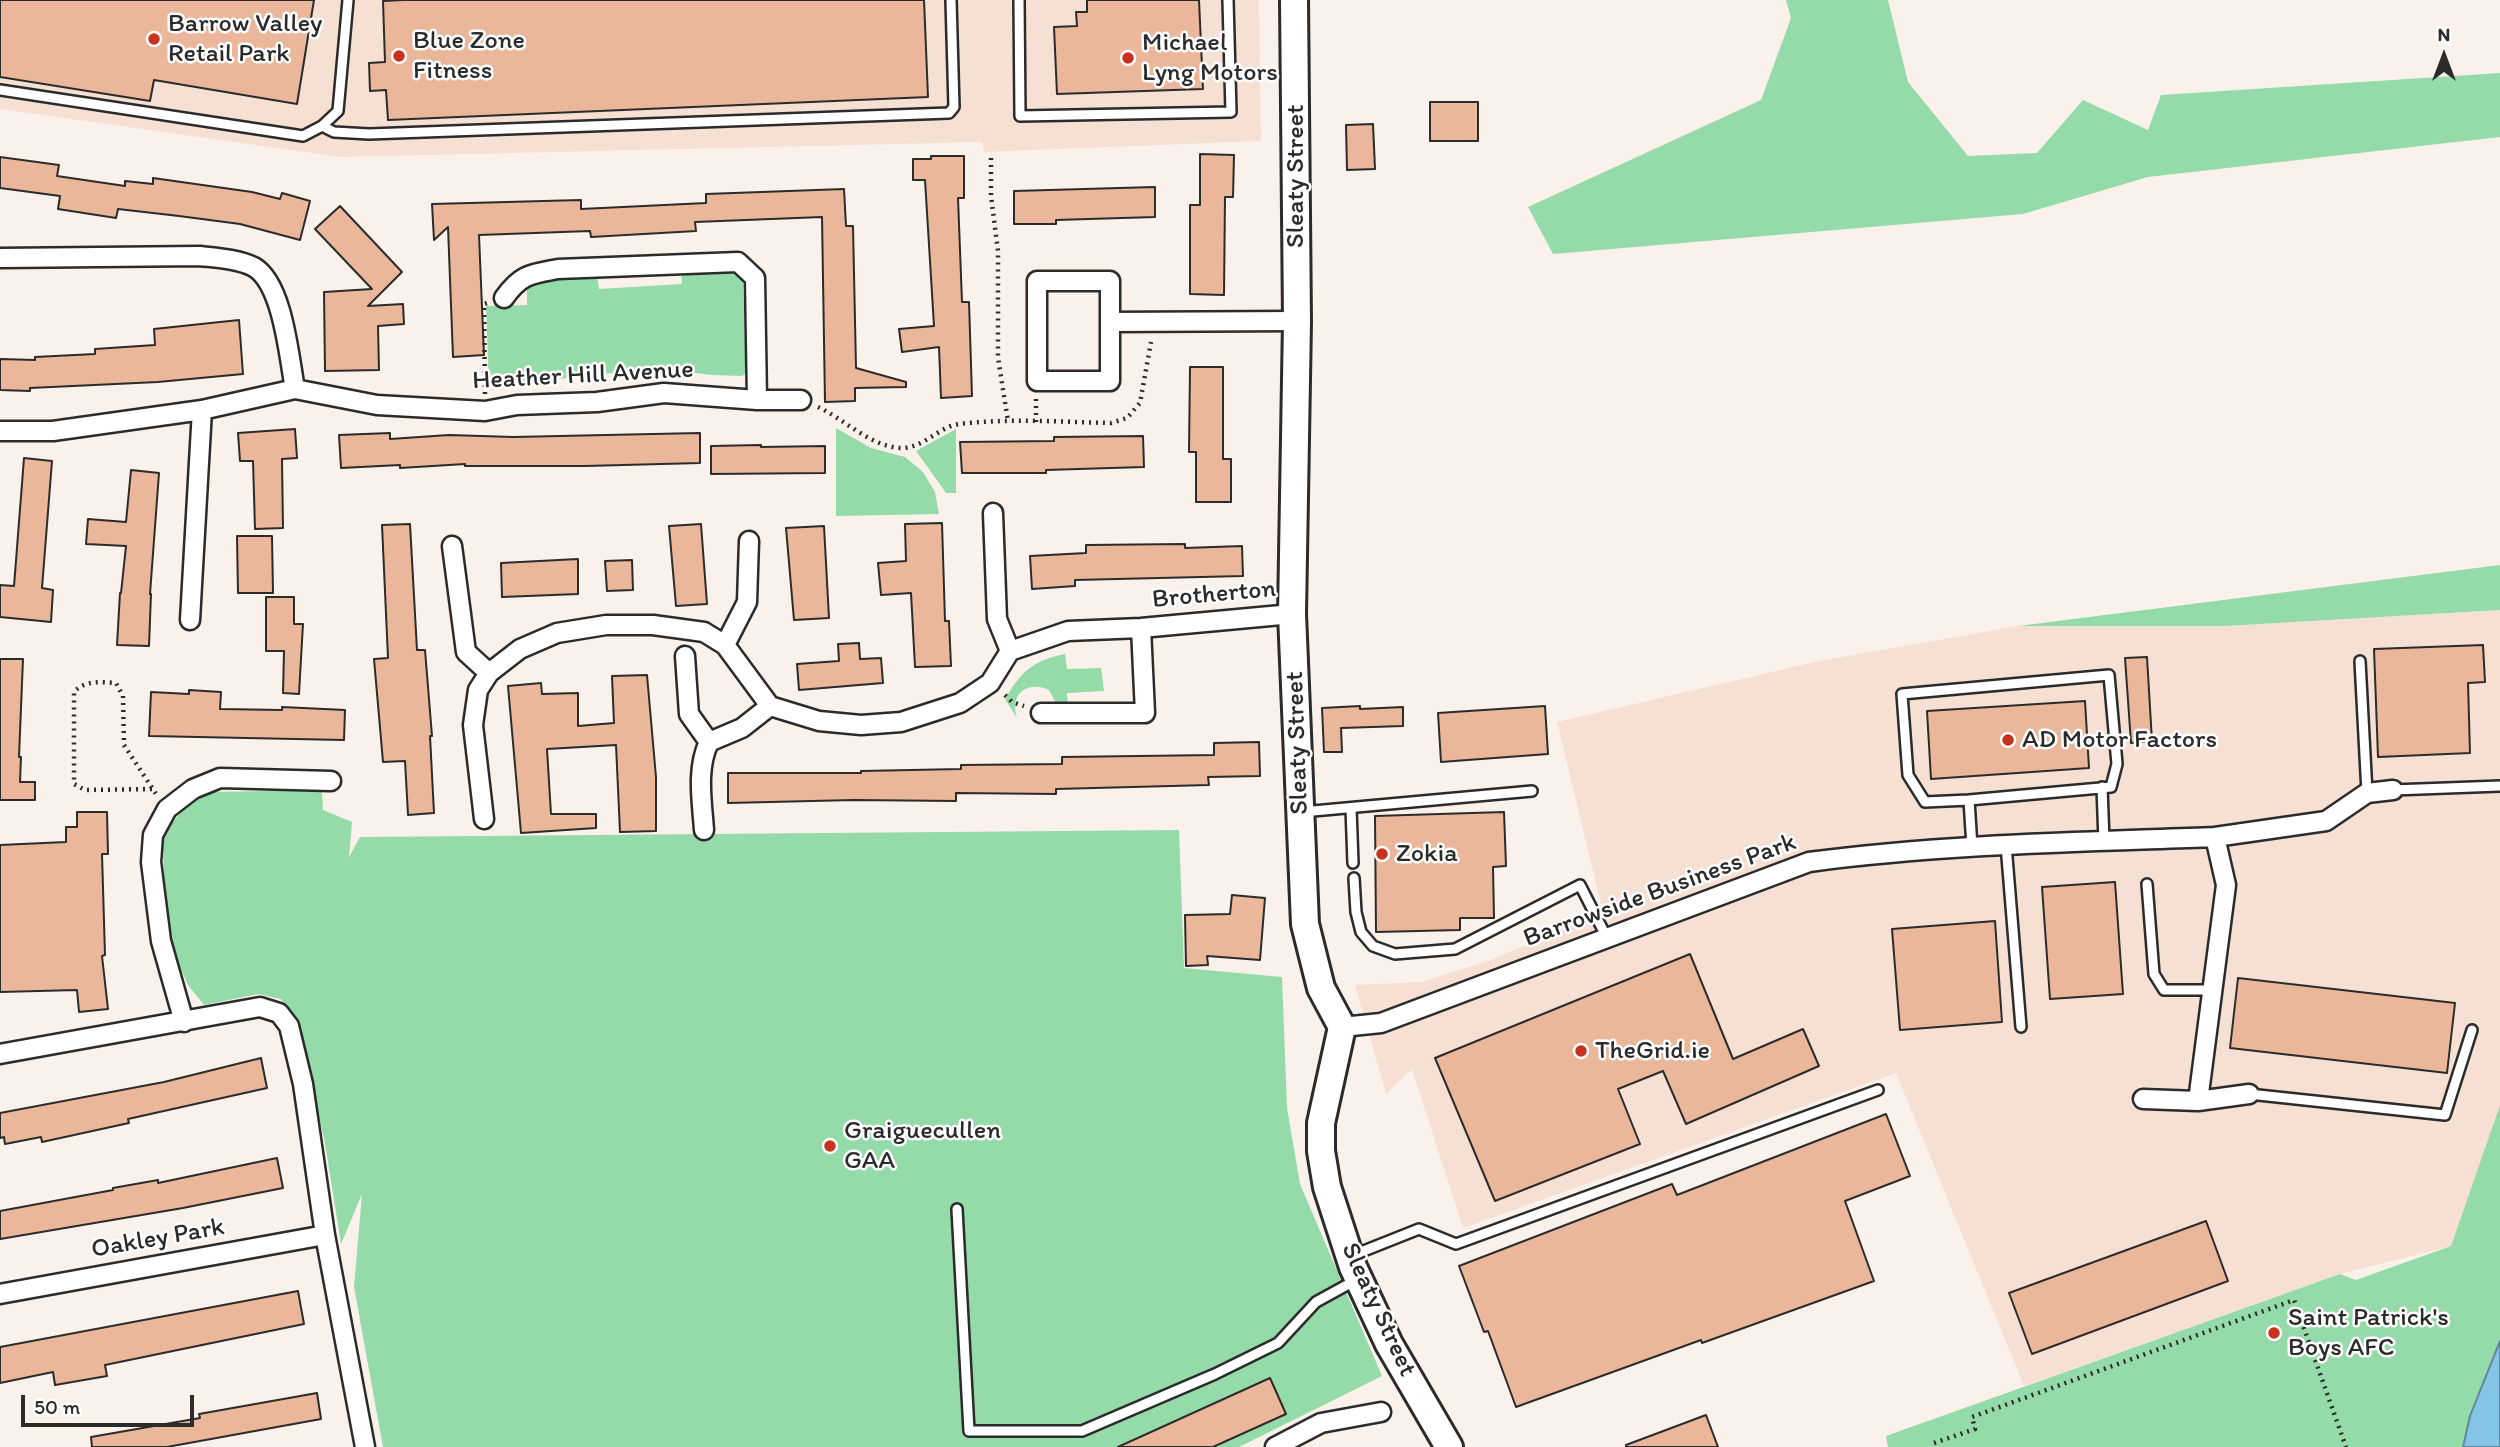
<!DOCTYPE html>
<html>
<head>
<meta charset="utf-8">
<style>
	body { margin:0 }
	#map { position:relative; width:2500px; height:1447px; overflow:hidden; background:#fbf1eb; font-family:Itim,sans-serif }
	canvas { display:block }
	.north { position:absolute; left:2409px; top:21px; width:70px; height:70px; -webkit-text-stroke:5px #fff; paint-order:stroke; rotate:0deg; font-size:19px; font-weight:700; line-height:28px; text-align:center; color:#2b2b2b }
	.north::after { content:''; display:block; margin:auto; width:24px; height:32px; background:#2b2b2b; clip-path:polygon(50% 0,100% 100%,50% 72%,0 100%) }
	.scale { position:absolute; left:21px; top:1395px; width:173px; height:32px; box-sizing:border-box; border:4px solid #2b2b2b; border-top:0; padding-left:9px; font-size:21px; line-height:24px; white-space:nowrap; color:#2b2b2b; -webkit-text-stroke:5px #fff; paint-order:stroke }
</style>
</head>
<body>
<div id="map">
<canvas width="2500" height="1447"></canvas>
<div class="north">N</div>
<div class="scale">50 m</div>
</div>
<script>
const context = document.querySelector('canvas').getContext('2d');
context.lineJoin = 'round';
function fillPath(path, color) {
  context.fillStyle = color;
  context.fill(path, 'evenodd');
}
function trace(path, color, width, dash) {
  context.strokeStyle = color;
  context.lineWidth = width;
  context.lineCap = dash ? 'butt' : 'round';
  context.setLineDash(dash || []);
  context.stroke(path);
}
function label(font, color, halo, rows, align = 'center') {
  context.font = font + ' Itim,sans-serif';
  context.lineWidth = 5;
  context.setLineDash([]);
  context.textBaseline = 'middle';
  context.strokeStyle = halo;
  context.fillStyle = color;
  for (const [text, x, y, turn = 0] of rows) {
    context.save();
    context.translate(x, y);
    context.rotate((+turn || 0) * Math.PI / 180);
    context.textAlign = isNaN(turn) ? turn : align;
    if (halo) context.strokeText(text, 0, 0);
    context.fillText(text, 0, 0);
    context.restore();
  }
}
fillPath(new Path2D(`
	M0 0H1259L1261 141 984 152 982 142 341 157 0 109Z
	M2500 610V1105L2451 1246 2340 1274 2024 1386 1896 1073 1463 1228 1412 1069 1386 1094 1355 985 1421 982 1491 960 1603 912 1557 722 1819 661 2018 626H2226Z`), '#f6e0d3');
fillPath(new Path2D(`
	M1786 0H1888L1908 82 1968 156 2037 153 2083 100 2148 130 2161 95 2500 73V137L2148 177 2023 214 1553 254 1528 207 1761 100 1791 18Z
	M735 269 741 273 743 281 746 374 741 376 712 375 656 368 489 387 486 306 527 305V283L533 278 597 274 599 289 682 284 681 271Z
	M836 428 871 448 905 457 923 472 935 492 939 514 836 516Z
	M956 429V493H946L916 451Z
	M2500 565V610L2226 626H2018Z
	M1065 654 1067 669 1101 668 1104 691 1067 693 1068 710 1057 705 1049 690C1027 680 1009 695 1017 718L1005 699C1022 671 1032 661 1065 654Z
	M322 790 323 810 352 822 349 857 360 837 1179 830 1184 968 1282 977 1287 1108 1300 1184 1382 1376 1239 1447H383L354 1287 362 1194 341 1244 325 1143 301 1039 295 1020 281 999 258 994 204 1005 188 985 174 954 164 888 163 842 171 824 188 804 214 792Z
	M2500 1105V1341L2470 1416 2463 1447H1888L1886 1436 2340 1274 2356 1280 2451 1246Z`), '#94dba9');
const water = new Path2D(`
	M2500 1341V1447H2463L2470 1416Z`);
fillPath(water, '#84c4e5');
trace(water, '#60879b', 2);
const building = new Path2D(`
	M0 0H314L297 104 154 80 150 101 0 77Z
	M404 0H924L928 97 388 120 386 90 370 91 369 63 385 62 383 1Z
	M1087 0H1199L1203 89 1057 94 1054 27 1077 26 1076 12H1087Z
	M1430 102H1478V141H1430Z
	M1373 124 1375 169 1347 170 1346 125Z
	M1200 154 1234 155 1233 197H1225L1224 295 1190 294V205H1200Z
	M931 156H964V198H958L962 302H969L972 396 941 398 939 347 902 352 899 329 934 326 925 180H913V159H931Z
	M0 157 59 165 57 176 125 186V181L153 184V178L252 192 280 199 282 193 310 201 300 240 240 224 179 216 118 209 116 218 58 209 60 196 0 188Z
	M1155 187V217L1056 220V224H1014V191Z
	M844 189 846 226H853L856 368 906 382V387L855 388V401L825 402 822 217 695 222 696 231 591 237 590 231 479 235 484 355 453 357 448 227 434 240 432 204 581 200V209L706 203V194Z
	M340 206 402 272 368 306 403 304 404 324 378 326 379 370 325 371 324 292 372 289 315 229Z
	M239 320 243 374 158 382 30 388V391L0 390V359L35 360V357L95 354V349L155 345 154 329Z
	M1190 367H1223V459H1231V502H1196V452H1189Z
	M295 429 297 458 282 459 283 528 255 529 253 461H240L238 433Z
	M390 433V439L449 435 513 437 700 433V463L585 466H465V464L400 468V465L341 468 339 435Z
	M1143 436 1144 467 1046 470V473H962L960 442 1054 441V437Z
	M761 445V447L825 446V473L711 474V446Z
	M24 458 52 461 42 588 53 590 51 622 0 617V585L14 586Z
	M131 470 159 473 150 594H151L149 646 117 645 120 593H121L126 546 86 544 88 519 126 522Z
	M942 523 945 621H949L951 666 915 667 911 593 881 595 878 563 906 561 905 524Z
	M410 524 417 650H425L432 736H430L434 813 408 815 405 761 383 762 374 659 388 658 382 525Z
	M701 524 707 604 676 606 669 526Z
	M824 526 829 618 794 620 786 528Z
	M237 536H272L273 593H238Z
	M1185 544V548L1242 546 1243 576 1075 580V586L1032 589 1030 556 1086 553V545Z
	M578 559V594L502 597 501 563Z
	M632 560 633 590 607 591 605 561Z
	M266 597H294V624H303L299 694 283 693 284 651H266Z
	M859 643 860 659 881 658 883 683 799 690 797 664 839 661 838 644Z
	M2483 645 2485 682 2468 683 2470 753 2378 757 2374 649Z
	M2147 657 2152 741 2131 743 2125 658Z
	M0 659H23L19 757H21L20 782H35V800H0Z
	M647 675 656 777V831L620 832 616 745 547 749 551 814H596V828L521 833 508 686 541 683 542 694 578 693V726L614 723 612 676Z
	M189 690 221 692 220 709 282 710V707L345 710 344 740 149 736 151 692 189 694Z
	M2085 701 2089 768 1931 779 1927 711Z
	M1360 706V709L1403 707V726L1341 728 1342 752H1324L1322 708Z
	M1545 706 1548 754 1441 762 1438 713Z
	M1259 742 1260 776 1208 777 1209 785 1056 789V794L956 793V801L854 800 728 803V773H861V771L961 769V765L1062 764V757L1214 755V743Z
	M77 812H107L108 854H102L105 955 102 956 108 1009 79 1012 77 990 0 992V845L66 842V827H77Z
	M1504 812 1506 866 1493 867 1494 918H1460V930L1376 932 1375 816Z
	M2115 882 2123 994 2050 999 2042 887Z
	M1232 895 1265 898 1260 960 1207 956 1208 965 1186 966 1185 915 1230 914Z
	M1995 921 2002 1022 1900 1030 1892 929Z
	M1690 954 1733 1059 1803 1029 1819 1066 1686 1124 1663 1071 1618 1089 1640 1144 1495 1201 1435 1058Z
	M2238 978 2455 1003 2447 1073 2230 1048Z
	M261 1058 267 1088 128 1119 129 1123 42 1142 41 1137 5 1144 4 1137 0 1138V1113L164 1082Z
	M1886 1114 1910 1176 1845 1201 1874 1281 1702 1343 1701 1340 1516 1407 1488 1331 1484 1332 1459 1266 1672 1184 1677 1195Z
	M277 1158 283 1188 183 1208 0 1239V1211L113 1190V1188L158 1180V1183Z
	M2206 1221 2228 1281 2032 1354 2009 1293Z
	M298 1291 304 1324 105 1365 107 1376 55 1385 53 1372 0 1383V1347Z
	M1270 1378 1286 1414 1213 1447H1118Z
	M317 1393 321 1419 167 1447H92L91 1437 200 1418 199 1414Z
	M1706 1415 1718 1447H1626V1445Z`);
fillPath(building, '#eab79b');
trace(building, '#2b2b2b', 2);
const lane = new Path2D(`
	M1019 0 1020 116 1231 112 1228 0
	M0 90 303 136 322 126 338 111 348 0
	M322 126 334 132 369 134 949 113 954 107 951 0
	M2360 661 2367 793
	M2102 787 2104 841
	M2393 790 2500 786
	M1969 800 2111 787 2117 764 2109 675 1902 694 1908 775 1925 802 1969 800 1972 847
	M1351 808 1353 863
	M1302 812 1532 791
	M2006 845 2021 1027
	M1354 878 1356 912 1361 932 1373 946 1395 954 1455 949 1580 885 1607 938
	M2147 884 2154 974 2164 990H2212
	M2249 1094 2445 1115 2472 1030
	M957 1209 969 1431H1082L1215 1374 1278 1343 1316 1302 1356 1280
	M1351 1256 1419 1229 1456 1244 1878 1090`);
const street = new Path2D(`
	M0 258 200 256C217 258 238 259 254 267 283 284 289 357 295 389
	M1037 281H1110V381H1037Z
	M504 298C521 274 531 274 558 269L738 262 755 278 757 400
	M1110 322 1297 321
	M0 431H53L202 410 295 389 377 405 485 411 517 405 597 402 664 393 757 400H801
	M993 513 997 619 1010 651
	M452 546 466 652 489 673 520 649 557 633 606 625H653L704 632 725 645 770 706 819 721 861 725 901 722 960 703 990 683 1010 651 1068 631 1141 628 1292 614
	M190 620 202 410
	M725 645 747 602 749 541
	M685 656 689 714 709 742
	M1041 713H1145L1141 628
	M484 819 473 725 478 690 489 673
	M704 830C702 801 696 769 709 742L742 728 770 706
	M2215 837 2326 821 2367 793 2393 790
	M184 1022 161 941 151 862 153 835 167 809 193 789 220 778 331 781
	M1342 1027 1381 1023 1809 862C1944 844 2080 842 2215 837L2226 885 2198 1101 2249 1094
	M0 1054 260 1007 279 1013 289 1026 303 1084 325 1235 365 1447
	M2143 1099 2198 1101
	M0 1294 325 1235
	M1275 1447 1321 1423 1381 1412`);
const secondary = new Path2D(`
	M1294 0 1297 321 1292 614 1305 924 1321 988 1342 1027 1321 1123V1151L1327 1187 1353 1267 1389 1344 1449 1447`);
trace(lane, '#2b2b2b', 14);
trace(street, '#2b2b2b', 23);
trace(secondary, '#2b2b2b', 32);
trace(new Path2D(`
	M991 158V196L998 251V358L1008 421
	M485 394 484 304 487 303
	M818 407C844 419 870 446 900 448 923 449 938 427 959 424 1009 418 1061 422 1111 423L1127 418 1140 403 1151 342
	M1036 422V398
	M1005 695 1012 702 1024 706
	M152 789 85 790 74 784V692C85 680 100 682 116 683L123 696 124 745 156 794
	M1934 1443 1975 1429 1972 1417 2294 1300 2346 1447`), '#2b2b2b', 4.5, [2, 5]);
trace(lane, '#fff', 9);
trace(street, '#fff', 18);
trace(secondary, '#fff', 26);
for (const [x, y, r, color] of [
	[154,39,7,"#c8321e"],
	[399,56,7,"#c8321e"],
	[1128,58,7,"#c8321e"],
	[2008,740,7,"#c8321e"],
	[1382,854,7,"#c8321e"],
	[1581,1051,7,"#c8321e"],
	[830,1146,7,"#c8321e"],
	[2274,1333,7,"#c8321e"]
]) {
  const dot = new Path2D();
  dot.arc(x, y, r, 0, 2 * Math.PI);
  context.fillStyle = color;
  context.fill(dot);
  trace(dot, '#fff', 2.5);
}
label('26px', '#2b2b2b', '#fff', [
	["Barrow Valley",168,24],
	["Retail Park",168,54],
	["Blue Zone",413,41],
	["Fitness",413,71],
	["Michael",1142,43],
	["Lyng Motors",1142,73],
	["AD Motor Factors",2022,740],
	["Zokia",1396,854],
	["TheGrid.ie",1595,1051],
	["Graiguecullen",844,1131],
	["GAA",844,1161],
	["Saint Patrick's",2288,1318],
	["Boys AFC",2288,1348]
], 'left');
label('26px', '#2b2b2b', '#fff', [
	["Sleaty Street",1296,176,-90],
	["Heather Hill Avenue",583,376,-3],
	["Brotherton",1214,595,-5],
	["Sleaty Street",1298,743,-92],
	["Barrowside Business Park",1660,891,-20],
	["Oakley Park",158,1239,-10],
	["Sleaty Street",1378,1310,65]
]);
</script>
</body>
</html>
